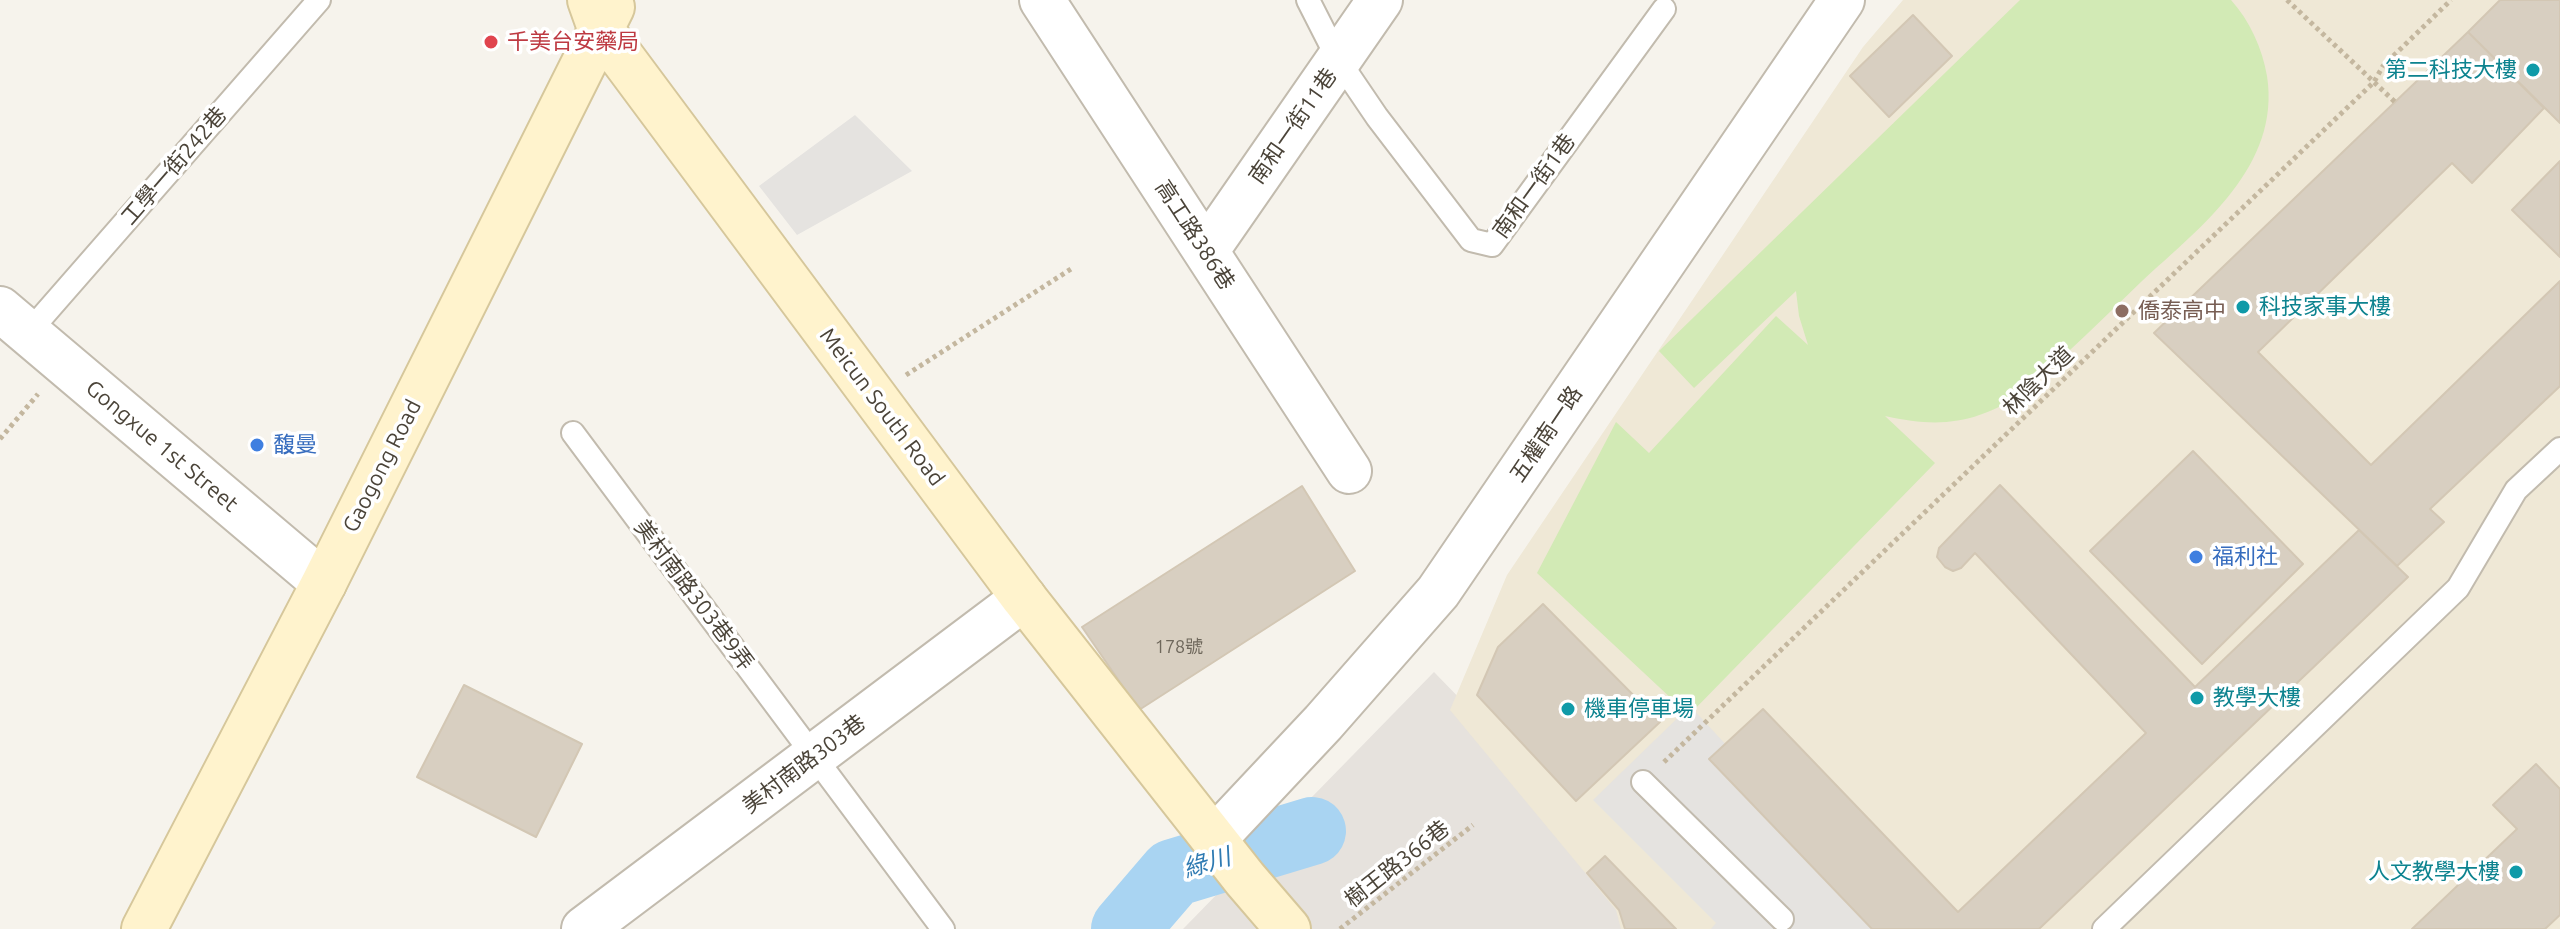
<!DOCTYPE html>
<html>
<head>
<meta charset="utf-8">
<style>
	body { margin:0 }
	canvas { display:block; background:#f6f3ec }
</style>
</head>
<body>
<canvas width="2560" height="929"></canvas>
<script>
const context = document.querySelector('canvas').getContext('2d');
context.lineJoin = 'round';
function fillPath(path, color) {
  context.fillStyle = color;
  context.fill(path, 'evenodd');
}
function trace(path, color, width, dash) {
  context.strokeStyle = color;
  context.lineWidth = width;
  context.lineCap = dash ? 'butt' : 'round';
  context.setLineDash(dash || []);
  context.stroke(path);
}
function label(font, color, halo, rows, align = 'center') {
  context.font = font + ' Ubuntu,"Noto Sans TC",sans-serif';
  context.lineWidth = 7;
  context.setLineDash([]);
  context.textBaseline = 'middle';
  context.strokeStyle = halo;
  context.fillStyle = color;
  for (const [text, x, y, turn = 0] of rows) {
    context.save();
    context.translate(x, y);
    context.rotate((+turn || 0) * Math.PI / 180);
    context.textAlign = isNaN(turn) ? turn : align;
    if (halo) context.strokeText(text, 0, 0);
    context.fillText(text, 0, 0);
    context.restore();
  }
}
fillPath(new Path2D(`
	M1434 672 1684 929H1183Z`), '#e6e2dd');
fillPath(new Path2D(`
	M1903 0H2560V929H1621L1616 910 1450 710 1507 575 1863 47Z`), '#efe8d6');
fillPath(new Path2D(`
	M2020 0H2231C2250 21 2262 48 2267 76 2281 166 2201 227 2142 281 2104 318 2065 355 2026 391 1978 423 1942 429 1885 416L1935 463 1689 715 1537 573 1616 422 1649 453 1776 316 1808 345 1799 316 1796 291 1694 388 1659 351Z`), '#d2eab5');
fillPath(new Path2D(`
	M855 115 912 171 797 235 759 186Z
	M1690 706 1897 929H1711L1716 923 1593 800Z`), '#e5e3e0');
trace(new Path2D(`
	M1125 929 1173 873 1312 831`), '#a9d4f2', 68);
const building = new Path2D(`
	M2500 0H2560V123L2468 32Z
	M1913 15 1952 56 1889 117 1850 76Z
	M2468 32 2544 108 2472 183 2452 163 2258 352 2371 465 2560 281V386L2430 509 2444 522 2397 566 2154 333Z
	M2560 161V257L2512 210Z
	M2193 451 2303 564 2202 664 2090 551Z
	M2000 485 2195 687 2359 530 2408 577 2039 929H1872L1709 759 1763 709 1958 912 2146 733 1975 553 1961 568 1953 571 1945 567 1937 557 1939 548Z
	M1302 486 1355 571 1139 710 1082 627Z
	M1543 604 1660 722 1576 801 1477 695 1498 647Z
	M464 685 582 744 536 837 417 777Z
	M2536 764 2560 789V915L2545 929H2412L2517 829 2493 805Z
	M1605 856 1676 929H1625L1619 910 1587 873Z`);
fillPath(building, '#d8cfc1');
trace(building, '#d3c7b4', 2);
const lane = new Path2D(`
	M1308 0 1339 61 1377 117 1471 240 1492 245 1664 9
	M28 333 319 0
	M573 433 943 929
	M1643 782 1782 919
	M2104 929 2458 588 2516 490 2560 449`);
const street = new Path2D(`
	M1042 0 1349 471
	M1206 251 1380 0
	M0 309 324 583
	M1214 839 1323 723 1438 592 1842 0
	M584 929 1024 598`);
const secondary = new Path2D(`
	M590 0 600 28 1024 598 1245 879 1288 929
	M144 929 324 583 612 7`);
trace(lane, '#c2bbae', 26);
trace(street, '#c2bbae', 48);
trace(secondary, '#d6c79b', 48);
trace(new Path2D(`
	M2287 0 2395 102
	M906 375 1071 269
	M0 439 38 394
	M1664 762 2374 82 2383 66 2451 0
	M1340 929 1473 825`), '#c4b79f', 5, [4, 4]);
trace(lane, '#fff', 22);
trace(street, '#fff', 44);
trace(secondary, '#fff3cd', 44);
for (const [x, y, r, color] of [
	[491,42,8,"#e0444e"],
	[2533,70,8,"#0f9aa8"],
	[2243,307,8,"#0f9aa8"],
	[2122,311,8,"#8d6e63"],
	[257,445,8,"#3f7fe0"],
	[2196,557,8,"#3f7fe0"],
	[2197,698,8,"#0f9aa8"],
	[1568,709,8,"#0f9aa8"],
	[2516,872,8,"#0f9aa8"]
]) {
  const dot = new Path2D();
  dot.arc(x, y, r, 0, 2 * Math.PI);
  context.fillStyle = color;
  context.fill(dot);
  trace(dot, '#fff', 3);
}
label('18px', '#6e675b', null, [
	["178號",1179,647]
]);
label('22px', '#be3a42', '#fff', [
	["千美台安藥局",507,42]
], 'left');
label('22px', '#0d838f', '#fff', [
	["第二科技大樓",2517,70,"right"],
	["科技家事大樓",2259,307],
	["教學大樓",2213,698],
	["機車停車場",1584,709],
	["人文教學大樓",2500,872,"right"]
], 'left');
label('22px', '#4b4439', '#fff', [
	["南和一街11巷",1293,126,-55],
	["工學一街242巷",174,166,-49],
	["南和一街1巷",1534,186,-54],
	["高工路386巷",1195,235,57],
	["林陰大道",2038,381,-44],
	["Meicun South Road",882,407,53],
	["五權南一路",1546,434,-56],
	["Gongxue 1st Street",162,446,40],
	["Gaogong Road",382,466,-63],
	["美村南路303巷9弄",694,595,53],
	["美村南路303巷",804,764,-37],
	["樹王路366巷",1397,864,-38]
]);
label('22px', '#785e54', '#fff', [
	["僑泰高中",2138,311]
], 'left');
label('22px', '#366cbe', '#fff', [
	["馥曼",273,445],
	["福利社",2212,557]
], 'left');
label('italic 24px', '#2e7ab2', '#fff', [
	["綠川",1207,863,-17]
]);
</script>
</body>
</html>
